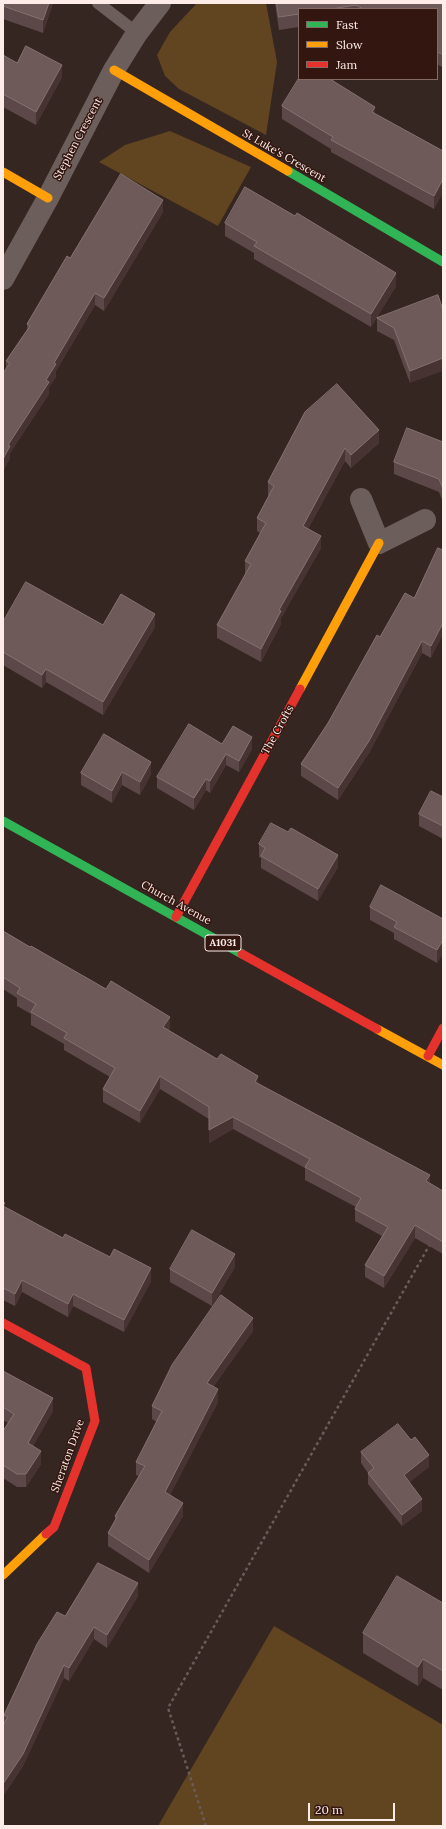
<!DOCTYPE html>
<html>
<head>
<meta charset="utf-8">
<style>
	body { margin:0 }
	#map { position:relative; width:446px; height:1829px; overflow:hidden; background:#362622; font-family:Lora,serif }
	canvas { display:block }
	.frame { position:absolute; inset:0; border:4px solid #fdece8; pointer-events:none }
	.legend { position:absolute; left:298px; top:8px; width:140px; height:72px; box-sizing:border-box; background:#331610; border:1px solid #846c66; margin:0; padding:5px 7px; list-style:none; font-size:12px; color:#fdece8 }
	.legend li { display:flex; align-items:center; gap:8px; height:20px }
	.legend b { width:20px; border:1px solid #846c66 }
	.scale { position:absolute; left:308px; top:1803px; width:87px; height:18px; box-sizing:border-box; border:2px solid #fdece8; border-top:0; padding-left:5px; font-size:12px; line-height:14px; white-space:nowrap; color:#fdece8; -webkit-text-stroke:3px #331610; paint-order:stroke }
</style>
</head>
<body>
<div id="map">
<canvas width="446" height="1829"></canvas>
<div class="frame"></div>
<ul class="legend">
<li><b style="height:5px;background:#30b455"></b>Fast</li>
<li><b style="height:5px;background:#ff9f0a"></b>Slow</li>
<li><b style="height:5px;background:#e5322d"></b>Jam</li>
</ul>
<div class="scale">20 m</div>
</div>
<script>
const context = document.querySelector('canvas').getContext('2d');
context.lineJoin = 'round';
function fillPath(path, color) {
  context.fillStyle = color;
  context.fill(path, 'evenodd');
}
function trace(path, color, width, dash) {
  context.strokeStyle = color;
  context.lineWidth = width;
  context.lineCap = dash ? 'butt' : 'round';
  context.setLineDash(dash || []);
  context.stroke(path);
}
function label(font, color, halo, rows, align = 'center') {
  context.font = font + ' Lora,serif';
  context.lineWidth = 3;
  context.setLineDash([]);
  context.textBaseline = 'middle';
  context.strokeStyle = halo;
  context.fillStyle = color;
  for (const [text, x, y, turn = 0] of rows) {
    context.save();
    context.translate(x, y);
    context.rotate((+turn || 0) * Math.PI / 180);
    context.textAlign = isNaN(turn) ? turn : align;
    if (halo) context.strokeText(text, 0, 0);
    context.fillText(text, 0, 0);
    context.restore();
  }
}
fillPath(new Path2D(`
	M197 3H266L277 62 266 135 179 89 165 76 157 55 170 32Z
	M170 131 251 167 218 226 99 162 125 145Z
	M274 1626 443 1725V1826H158Z`), '#614420');
trace(new Path2D(`
	M206 1826 168 1708 430 1244`), '#695c59', 2.5, [3, 3]);
trace(new Path2D(`
	M98 3 137 33`), '#6c5e5b', 12);
trace(new Path2D(`
	M3 279 48 198 114 70 137 33 160 3
	M361 499 379 543 425 520`), '#6c5e5b', 22);
trace(new Path2D(`
	M288 171 443 262
	M3 821 242 954`), '#30b455', 9);
trace(new Path2D(`
	M114 70 288 171
	M3 172 48 198
	M300 689 379 543
	M377 1029 443 1065
	M3 1575 46 1534`), '#ff9f0a', 9);
trace(new Path2D(`
	M176 917 300 689
	M242 954 377 1029
	M428 1056 443 1028
	M3 1323 86 1368 95 1421 54 1527 46 1534`), '#e5322d', 9);
fillPath(new Path2D(`
	M3 3H53L43 33 3 19Z
	M275 3H440L443 5V65L442 67 437 64V9H299V27L279 30Z
	M3 55 17 63 62 77 36 125 3 107Z
	M282 106 375 114 443 151V192L434 209 331 152V149L282 119Z
	M163 212 104 311 95 305 56 371V377L49 387V394L10 453V458L3 471V373L6 369V361L27 330V324L70 258Z
	M295 216 396 286 371 327 254 259V253L225 236V223Z
	M438 295 410 383 394 340 377 331V318Z
	M305 412 379 443 351 468 345 461 308 529 321 548 281 618V624L261 662 217 638V625L246 574 245 573V561L260 533 257 531V518L269 496 268 495V482Z
	M443 442V502L439 492 394 474V462Z
	M438 548 431 658 422 653 369 753 338 800 301 776V764L328 723 380 637 414 598Z
	M3 622 103 625 155 627 103 715 46 682 42 688 3 665Z
	M104 734 151 774 140 795 122 785 112 803 81 785V773Z
	M222 744 252 749 239 772 226 765 210 793 206 790 194 810 157 788V777Z
	M443 797V839L419 826V814Z
	M288 832 338 867 318 901 261 868V858L259 857V844Z
	M370 907 443 919V953L437 963 394 939V933L370 920Z
	M3 931 30 947 170 1030 169 1031 258 1083 443 1191V1254L415 1238 384 1288 365 1277V1265L382 1236 355 1221V1209L356 1207 305 1180V1168L233 1129 209 1143V1119L160 1089 140 1123 103 1102V1089L110 1077 64 1050V1044L31 1025V1014L17 1006V998L3 989Z
	M3 1202 5 1207 63 1238 151 1281 124 1332 73 1306 68 1317 22 1292 15 1306 3 1300Z
	M235 1267 212 1306 170 1282V1269Z
	M253 1331 213 1387 218 1402 170 1495 183 1516 149 1573 108 1546V1533L115 1520V1516L139 1476 136 1475V1462L157 1422 152 1419V1406Z
	M3 1371 53 1411 33 1446 41 1464 26 1487H17L3 1478V1431L8 1423 3 1420Z
	M361 1452 429 1467 409 1482 422 1511 402 1526 368 1484V1473L361 1463Z
	M138 1596 107 1648 94 1639 69 1681 64 1678 23 1766 3 1796V1725L4 1724V1715L65 1616Z
	M443 1603V1690L423 1678 418 1686 363 1653V1633Z`), '#5c4848');
fillPath(new Path2D(`
	M49 3H53L43 33V20Z
	M443 52V65L442 67V54Z
	M62 65V77L36 125V112Z
	M375 107V119L372 112Z
	M443 179V192L434 209V196Z
	M163 200V212L104 311V298Z
	M396 273V286L371 327V314Z
	M95 293V305L56 371V377L49 387V394L10 453V458L3 471V459L8 445 46 380 54 363Z
	M443 358V371L410 383V371Z
	M379 430V443L351 468V455Z
	M345 448V461L303 538V526Z
	M321 536V548L281 618V624L261 662V649L279 610Z
	M155 614V627L103 715V702Z
	M443 623V635L431 658V646Z
	M422 641V653L369 753 338 800V788Z
	M46 669V682L42 688V675Z
	M252 737V749L239 772V761Z
	M226 754V765L210 793V781Z
	M151 762V774L140 795V782Z
	M122 772V785L112 803V791Z
	M206 779V790L194 810V798Z
	M338 855V867L318 901V889Z
	M443 940V953L437 963V950Z
	M170 1017V1030L163 1040V1027Z
	M160 1076V1089L140 1123V1111Z
	M258 1076V1089L255 1082Z
	M233 1117V1129L209 1143V1130Z
	M430 1175V1187L426 1181Z
	M415 1225V1238L384 1288V1276Z
	M235 1254V1267L212 1306V1293Z
	M151 1268V1281L124 1332V1320Z
	M22 1280V1292L15 1306V1294Z
	M73 1294V1306L68 1317V1304Z
	M253 1318V1331L207 1396V1383Z
	M218 1389V1402L165 1505V1492Z
	M53 1398V1411L28 1455V1443Z
	M41 1451V1464L26 1487V1474Z
	M429 1455V1467L404 1487V1475Z
	M422 1499V1511L402 1526V1515Z
	M183 1503V1516L149 1573V1560Z
	M138 1583V1596L107 1648V1635Z
	M94 1627V1639L69 1681V1668Z
	M423 1659V1678L418 1686V1667Z
	M64 1665V1678L23 1766 3 1796V1784Z`), '#463332');
const building = new Path2D(`
	M3 3H49L43 20 3 6Z
	M277 3H440L443 5V52L442 54 437 52V9H363L356 5 331 9H299V14L279 17Z
	M26 46 62 65 36 112 3 94V55L17 63Z
	M299 78V79H330L375 107 372 112 443 151V179L434 196 331 140 333 137 282 106Z
	M121 174 163 200 104 298 95 293 54 363 56 364 46 380 49 382 8 445 10 446 3 459V373L10 363 6 361 30 326 27 324 67 256 70 258Z
	M245 187 295 216 297 213 396 273 371 314 254 246 257 242 225 223Z
	M438 295 443 310V358L410 371 394 328 377 318Z
	M337 384 379 430 351 455 345 448 303 526 321 536 279 610 281 611 261 649 217 625 251 564 245 561 266 523 257 518 274 486 268 482 305 412Z
	M407 428 443 442V489L439 479 394 462Z
	M438 548 443 550V623L431 646 422 641 369 741 338 788 301 764 328 723 377 635 380 637 405 593 414 598Z
	M26 582 103 625 121 594 155 614 103 702 46 669 42 675 3 652V622Z
	M189 724 222 744 233 726 252 737 239 761 226 754 210 781 206 779 194 798 157 777Z
	M104 734 151 762 140 782 122 772 112 791 81 773Z
	M431 791 443 797V826L419 814Z
	M271 823 288 832 291 828 338 855 318 889 261 856 265 848 259 844Z
	M381 885 443 919V940L437 950 394 927 397 922 370 907Z
	M3 931 30 947 31 946 106 989 111 981 170 1017 163 1027 217 1059 221 1054 258 1076 255 1082 430 1175 426 1181 443 1191V1242L415 1225 384 1276 365 1265 388 1227 355 1209 361 1198 305 1167 310 1159 233 1117 209 1130V1107L160 1076 140 1111 103 1089 115 1068 64 1038 67 1033 31 1012 36 1004 17 993 20 988 3 977Z
	M3 1202 5 1203 3 1206 63 1238 65 1234 110 1257 114 1249 151 1268 124 1320 73 1294 68 1304 22 1280 15 1294 3 1288Z
	M192 1230 235 1254 212 1293 170 1269Z
	M221 1295 253 1318 207 1383 218 1389 165 1492 183 1503 149 1560 108 1533 117 1517 115 1516 145 1466 136 1462 162 1411 152 1406 172 1365Z
	M3 1371 53 1398 28 1443 41 1451 26 1474H17L3 1465V1431L14 1414 3 1407Z
	M398 1424 411 1440 415 1437 429 1455 404 1475 422 1499 402 1515 368 1473 374 1468 361 1452Z
	M98 1563 138 1583 107 1635 94 1627 69 1668 64 1665 23 1754 3 1784V1725L8 1717 4 1715 37 1644 57 1612 65 1616Z
	M397 1576 443 1603V1671L423 1659 418 1667 363 1633Z`);
fillPath(building, '#6d5a59');
trace(building, '#847170', 1);
for (const [x, y, w] of [
	[223,943,36]
]) {
  const box = new Path2D();
  box.roundRect(x - w / 2, y - 8, w, 16, 3);
  context.fillStyle = '#331610';
  context.fill(box);
  trace(box, '#fdece8', 1);
}
label('bold 10px', '#fdece8', null, [
	["A1031",223,943]
]);
label('11px', '#fdece8', '#331610', [
	["Stephen Crescent",78,139,-62],
	["St Luke's Crescent",284,156,30],
	["The Crofts",278,730,-61],
	["Church Avenue",176,903,29],
	["Sheraton Drive",68,1456,-70]
]);
</script>
</body>
</html>
